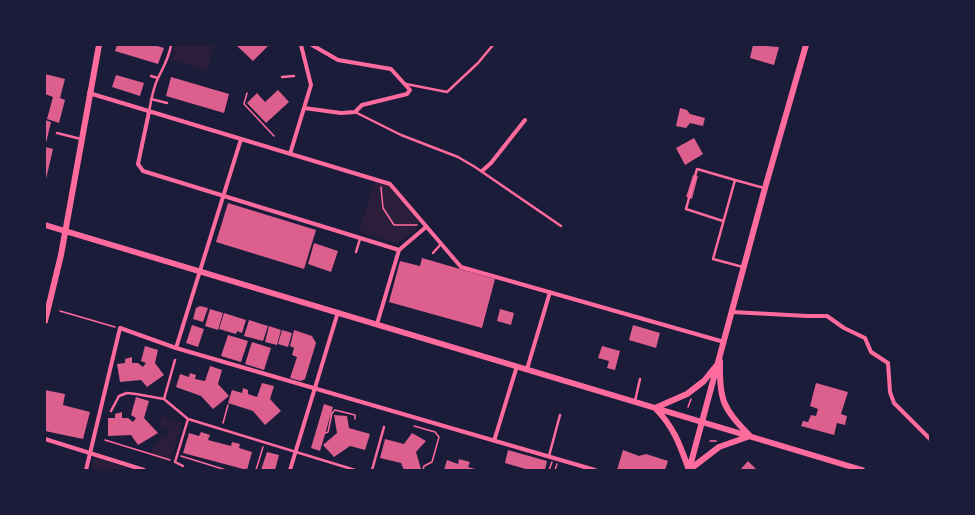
<!DOCTYPE html>
<html>
<head>
<meta charset="utf-8">
<style>
	body { margin:0 }
	#map { position:relative; width:975px; height:515px; overflow:hidden; background:#1b1b3a; font-family:Figtree,sans-serif }
	canvas { display:block }
	.frame { position:absolute; inset:0; border:46px solid #1b1b3a; pointer-events:none }
</style>
</head>
<body>
<div id="map">
<canvas width="975" height="515"></canvas>
<div class="frame"></div>
</div>
<script>
const context = document.querySelector('canvas').getContext('2d');
context.lineJoin = 'round';
function fillPath(path, color) {
  context.fillStyle = color;
  context.fill(path, 'evenodd');
}
function trace(path, color, width, dash) {
  context.strokeStyle = color;
  context.lineWidth = width;
  context.lineCap = dash ? 'butt' : 'round';
  context.setLineDash(dash || []);
  context.stroke(path);
}
fillPath(new Path2D(`
	M175 45H215L206 71 173 60Z
	M375 180 390 184 419 219 415 231 397 244 359 232Z
	M161 416 182 423 171 460 150 454 153 447 161 438H166L169 429 161 426Z
	M97 458 132 470H91L94 459Z`), '#2a1e3b');
fillPath(new Path2D(`
	M117 45H154L164 48 158 64 115 51Z
	M236 45H269L253 61Z
	M753 45 779 47 774 65 750 58Z
	M45 74 65 79 60 98 65 100 59 123 47 119 53 97 45 94Z
	M116 75 144 83 140 96 112 87Z
	M171 77 229 94 224 113 166 96Z
	M278 90 289 102 266 123 247 103 257 93 265 102Z
	M680 108 687 110 690 114 705 118 703 126 690 123 686 128 676 126Z
	M45 120 51 122 46 143 45 142Z
	M694 138 703 154 685 165 676 148Z
	M45 147 53 149 46 179H45Z
	M693 175 698 176 692 199 686 197Z
	M228 203 316 230 304 269 216 242Z
	M314 243 338 251 331 272 308 264Z
	M422 258 495 279 482 328 389 302 400 261 420 266Z
	M200 306 208 308 203 322 193 319 196 308Z
	M210 309 223 313 218 330 205 326Z
	M500 309 514 313 511 325 497 321Z
	M224 313 246 320 242 333 237 331 236 334 219 329Z
	M249 320 268 326 263 341 244 336Z
	M192 325 204 329 198 347 186 343Z
	M633 325 660 333 656 348 629 340Z
	M269 326 281 330 277 345 265 342Z
	M282 330 292 333 288 347 278 344Z
	M294 330 312 336 316 343 305 379 301 381 290 378 297 357 292 355 294 348 290 346Z
	M228 335 248 341 241 362 221 356Z
	M252 342 271 348 264 370 245 364Z
	M145 346 158 350 155 363 164 375 147 387 141 380 120 382 117 364 125 363V359L132 357V363H138L143 367 146 363 141 361Z
	M602 346 620 351 615 370 607 368 609 361 598 358Z
	M210 366 222 370 218 384 229 396 213 409 201 396 176 387 180 374 189 377 190 373 196 375 195 379 205 381Z
	M262 383 274 386 270 399 281 411 265 425 253 411 228 403 232 390 242 393 243 388 248 390V394L257 397Z
	M816 383 848 392 841 414 847 416 845 425 837 423 834 435 801 426 803 421 808 422 811 415 816 416 818 409 810 406Z
	M45 390 65 394 63 405 90 412 83 439 45 431Z
	M136 397 149 401 144 418 158 433 138 445 131 435 108 436V418H115V414L122 412V418H128L133 422 136 418 131 415Z
	M324 404 333 407 320 451 311 448Z
	M334 415 347 416 349 428 370 434 365 450 350 446 334 457 323 445 337 433Z
	M201 432 210 435 208 440 231 446 232 442 240 444 239 448 252 452 247 470 183 453 189 433 199 436Z
	M412 433 426 441 416 452 421 469 404 470 401 463 380 458 385 439 404 444Z
	M508 450 547 461 545 470H529L505 463Z
	M623 450 639 456 646 454 668 461 665 470H617Z
	M267 452 279 455 275 470H261Z
	M459 459 470 462 468 467 479 470H444L447 460 458 464Z
	M748 461 756 469 755 470H740Z`), '#dd5f8e');
trace(new Path2D(`
	M247 93 244 104 274 136
	M381 187 383 208 394 225H417
	M60 311 115 327
	M688 407 691 399
	M223 423 228 405
	M414 426 435 432 439 437 432 462 424 466 423 470
	M325 433 328 432 332 413 335 410 355 415V419
	M105 440 170 460
	M710 441H716
	M181 456 226 470
	M256 470 263 447
	M549 470 552 462
	M555 470 557 464`), '#ff6b9d', 1.5);
trace(new Path2D(`
	M151 76 158 78
	M282 77 294 76
	M406 84 447 92 478 63 493 45
	M151 99 167 103
	M149 112C151 100 153 88 158 78 164 66 169 58 171 45
	M355 112 401 135 458 157 475 167 561 226
	M57 133 81 139
	M723 221 686 209 697 169 735 180
	M356 252 360 239
	M433 253 441 244
	M743 267 713 259 735 180 764 188
	M164 399 175 360
	M635 401 640 379
	M111 411 119 396 127 393 136 394 164 399 188 419
	M549 456 560 415
	M183 466 175 462 188 419 355 470
	M372 470 384 427`), '#ff6b9d', 2.5);
trace(new Path2D(`
	M89 93 390 184 461 267 724 342
	M304 108 341 113 355 112 362 105 407 94 410 90 391 69 338 60 312 45
	M149 112 138 164 143 171 399 250
	M290 154 311 85 301 45
	M482 171 491 163 525 120
	M732 312 808 316H827L844 328 865 338 871 352 888 363 890 392 894 403 930 439
	M377 324 399 250 426 227
	M176 348 241 139
	M527 369 550 292
	M45 439 144 470
	M494 441 517 366
	M86 470 120 328 176 348 595 470
	M290 470 338 312`), '#ff6b9d', 4);
trace(new Path2D(`
	M45 225 862 470
	M45 321 61 255 99 45
	M720 361C719 401 723 408 750 436L719 447 689 470C680 445 674 427 655 408L687 394 704 381Z
	M689 470 765 188 806 45`), '#ff6b9d', 6);
</script>
</body>
</html>
